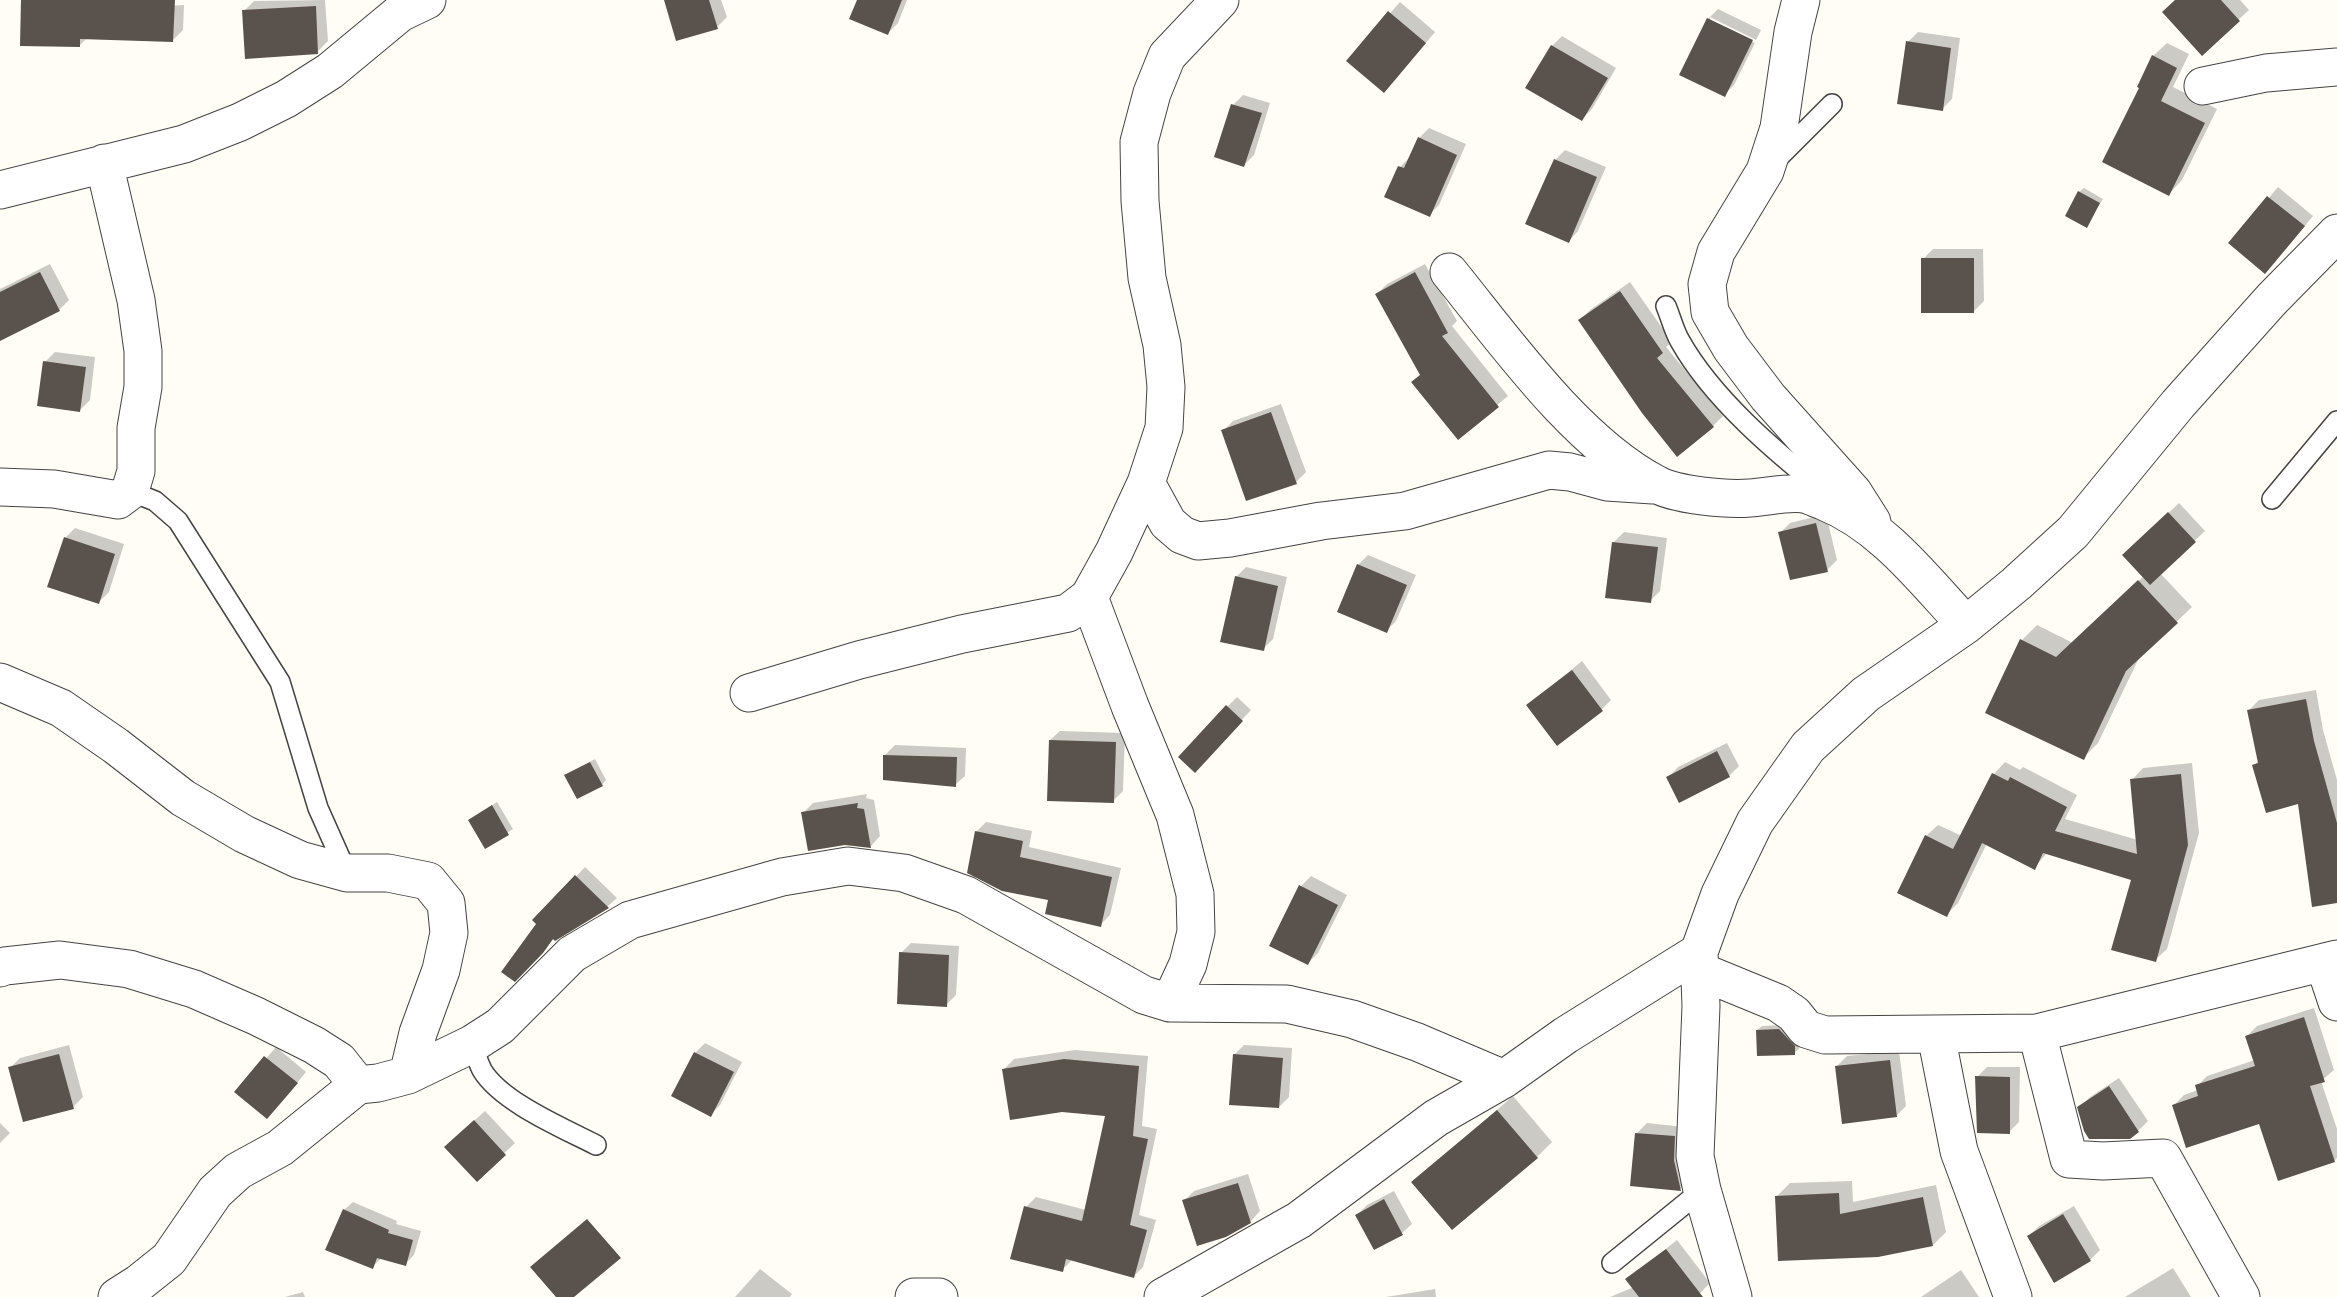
<!DOCTYPE html>
<html>
<head>
<meta charset="utf-8">
<style>
	body { margin:0 }
	canvas { display:block; background:#fffdf5 }
</style>
</head>
<body>
<canvas width="2337" height="1297"></canvas>
<script>
const context = document.querySelector('canvas').getContext('2d');
context.lineJoin = 'round';
function fillPath(path, color) {
  context.fillStyle = color;
  context.fill(path, 'evenodd');
}
function trace(path, color, width, dash) {
  context.strokeStyle = color;
  context.lineWidth = width;
  context.lineCap = dash ? 'butt' : 'round';
  context.setLineDash(dash || []);
  context.stroke(path);
}
fillPath(new Path2D(`
	M23 0H124V9L184 5 183 30 173 40 88 37 79 46Z
	M325 0 328 41 317 52 244 11 254 1Z
	M666 0H721L727 17 717 27Z
	M859 0H907L898 23 888 33Z
	M2176 0H2240L2249 10 2202 53Z
	M1400 2 1435 32 1394 81 1348 61Z
	M1718 9 1761 30 1756 40 1710 17Z
	M1710 17V21L1755 43 1734 85 1724 95 1708 19Z
	M1918 32 1960 38 1952 99 1942 109 1908 42Z
	M1562 36 1616 68 1592 109 1582 119 1552 46Z
	M2167 43 2189 54 2173 87 2217 109 2182 180 2169 194 2141 87 2153 56Z
	M1243 95 1270 103 1254 155 1244 165 1216 156 1233 105Z
	M1429 128 1466 144 1439 205 1429 215 1400 167 1410 157 1419 138Z
	M1565 150 1606 167 1578 231 1569 241 1555 160Z
	M2278 187 2313 216 2275 262 2230 243Z
	M2084 188 2103 199 2086 226 2079 192Z
	M1933 249H1983L1984 301 1974 311 1923 259Z
	M50 264 69 300 59 310 0 324V289Z
	M1425 264 1457 321 1452 326 1508 396 1459 437 1377 294 1387 284Z
	M1630 282 1672 342 1666 347 1723 416 1713 426 1580 320 1590 310Z
	M55 352 95 357 90 400 80 410 45 362Z
	M1281 404 1306 472 1296 482 1223 431 1233 421Z
	M2179 503 2205 531 2160 573 2192 607 2140 656 2098 743 2083 758 2022 640 2037 625 2073 643 2144 576 2124 555Z
	M1826 514 1837 560 1827 570 1780 533 1790 523Z
	M75 528 124 544 109 592 99 602 65 538Z
	M1624 532 1667 538 1660 591 1650 601 1614 542Z
	M1368 555 1416 575 1396 621 1386 631 1358 565Z
	M1246 567 1287 577 1273 639 1263 649 1236 577Z
	M1582 661 1611 700 1602 709 1528 705Z
	M2316 690 2323 730 2337 780V902L2300 802 2254 765 2259 761 2249 710 2259 700Z
	M1237 697 1251 710 1195 770 1227 707Z
	M1060 731 1125 733 1123 791 1113 801 1050 740Z
	M1727 743 1739 766 1729 776 1669 777 1678 767Z
	M895 745 966 748 965 776 955 785 885 755Z
	M595 759 606 780 602 785 566 775Z
	M2005 762 2020 770 2023 767 2077 795 2065 819 2138 840 2132 780 2143 768 2192 763 2199 833 2167 949 2155 960 2133 879 2048 852 2034 868 1987 843 1958 903 1946 915 1926 836 1938 825 1962 836 1994 774Z
	M867 794 866 798 874 800 880 836 871 846 845 843 803 813 813 803Z
	M497 802 513 829 486 847 470 820Z
	M986 822 1032 831 1029 847 1121 868 1110 915 1100 925 1050 899 976 832Z
	M585 867 617 898 608 906 554 938 514 979 538 923 535 920Z
	M1311 876 1347 895 1318 953 1308 963 1301 886Z
	M911 943 959 946 956 995 946 1005 901 953Z
	M2314 1008 2334 1070 2321 1081 2337 1129V1158L2334 1161 2260 1122 2174 1105 2184 1095 2198 1090 2197 1086 2207 1076 2255 1060 2247 1036 2257 1026Z
	M1784 1025 1799 1041V1049L1794 1053 1757 1030 1762 1026Z
	M705 1043 742 1062 720 1105 710 1115 695 1053Z
	M69 1045 83 1097 73 1107 10 1068 20 1058Z
	M1244 1045 1292 1048 1289 1097 1279 1107 1234 1055Z
	M276 1047 306 1072 277 1107 237 1092Z
	M1075 1050 1148 1056 1142 1126 1157 1129 1139 1215 1156 1220 1143 1267 1133 1277 1072 1260 1062 1270 1026 1207 1036 1197 1086 1210 1107 1115 1004 1069 1014 1059Z
	M1899 1051 1906 1106 1896 1116 1837 1066 1847 1056Z
	M1987 1067H2020L2019 1122 2009 1132 1977 1077Z
	M2119 1078 2148 1121 2138 1131 2079 1108 2090 1097Z
	M1513 1096 1552 1142 1537 1157 1414 1182Z
	M485 1111 515 1143 477 1179 456 1137Z
	M0 1123 10 1133 0 1143Z
	M1647 1123 1684 1127 1690 1180 1680 1189 1637 1133Z
	M1248 1174 1260 1211 1250 1222 1184 1201 1194 1191Z
	M1852 1181 1853 1202 1936 1185 1946 1232 1933 1245 1777 1196 1790 1183Z
	M1394 1191 1412 1224 1402 1233 1357 1215 1367 1205Z
	M353 1202 397 1221 396 1224 421 1231 414 1255 405 1264 382 1258 372 1267 344 1210Z
	M2074 1206 2100 1250 2090 1260 2029 1236 2039 1226Z
	M1677 1240 1710 1283 1700 1293 1695 1297H1610L1634 1287 1628 1279Z
	M2173 1268 2191 1297H2125Z
	M760 1269 792 1294 790 1297H735Z
	M1961 1270 1979 1297H1921Z
	M1435 1289 1436 1297H1386Z
	M303 1292 305 1297H285Z`), '#0003');
fillPath(new Path2D(`
	M21 0H175L173 42 80 39V47L20 46Z
	M664 0H709L718 29 676 41Z
	M857 0H902L888 35 849 19Z
	M2175 0H2221L2240 21 2202 56 2162 12Z
	M316 6 318 54 245 59 242 10Z
	M1388 11 1426 43 1384 93 1346 61Z
	M1707 18 1753 40 1725 97 1679 75Z
	M1906 41 1951 48 1943 111 1897 104Z
	M1551 45 1608 78 1582 121 1525 88Z
	M2152 55 2177 68 2161 101 2205 123 2169 196 2102 162 2139 88 2137 87Z
	M1231 104 1262 113 1244 167 1214 157Z
	M1418 137 1457 155 1430 217 1384 197 1398 166 1404 168Z
	M1554 159 1597 177 1569 243 1525 224Z
	M2078 191 2100 203 2087 228 2065 216Z
	M2267 196 2305 226 2265 274 2228 243Z
	M1921 258H1974V313H1921Z
	M40 272 60 311 0 341V292Z
	M1415 272 1448 333 1442 336 1499 407 1458 440 1411 382 1420 375 1375 294Z
	M1620 291 1663 353 1657 358 1714 427 1677 457 1642 413 1578 320Z
	M43 361 86 367 80 412 37 406Z
	M1271 412 1297 484 1246 501 1221 430Z
	M2168 512 2196 542 2150 585 2122 555Z
	M1816 523 1828 572 1790 580 1778 532Z
	M64 537 115 554 99 604 47 587Z
	M1612 542 1658 547 1651 603 1605 598Z
	M1357 564 1407 585 1387 633 1337 612Z
	M1235 576 1278 586 1264 651 1220 642Z
	M2138 580 2178 623 2126 671 2084 760 1985 713 2020 639 2056 657Z
	M1572 670 1603 711 1557 746 1526 705Z
	M2306 699 2314 741 2337 823V903L2312 907 2298 804 2266 813 2252 765 2258 763 2247 710Z
	M1226 705 1243 721 1195 773 1178 757Z
	M1049 740 1116 742 1114 803 1047 801Z
	M1717 751 1730 777 1679 803 1666 777Z
	M883 755 957 757 956 787 883 780Z
	M590 762 603 786 577 799 564 775Z
	M1992 773 2008 781 2010 777 2067 807 2055 831 2137 854 2130 779 2181 774 2188 845 2156 962 2111 950 2131 880 2043 853 2035 870 1982 843 1947 917 1897 893 1925 835 1953 849Z
	M858 803 857 808 864 809 871 848 845 845 808 851 801 812Z
	M492 805 509 835 485 849 468 820Z
	M975 831 1023 841 1020 857 1112 877 1101 927 1045 914 1048 900 1002 891 967 873Z
	M575 875 609 908 555 941 553 939 543 953 515 982 501 972 536 924 532 920Z
	M1299 885 1338 905 1308 965 1269 946Z
	M899 952 949 955 947 1007 897 1004Z
	M2304 1017 2325 1082 2310 1086 2335 1162 2278 1181 2259 1124 2186 1148 2172 1105 2198 1096 2195 1085 2255 1066 2245 1036Z
	M1779 1029 1795 1046V1055L1757 1056 1756 1030Z
	M694 1052 734 1072 711 1117 671 1096Z
	M59 1054 74 1109 23 1122 8 1067Z
	M1233 1054 1283 1058 1279 1108 1229 1105Z
	M264 1056 298 1083 267 1119 234 1092Z
	M1064 1059 1139 1066 1133 1136 1148 1139 1130 1225 1147 1230 1134 1278 1066 1259 1063 1272 1010 1259 1024 1206 1082 1221 1105 1116 1062 1112 1010 1120 1002 1069Z
	M1890 1060 1897 1117 1842 1124 1835 1066Z
	M1975 1076 2010 1077V1134L1977 1133Z
	M2109 1086 2139 1132 2130 1139H2089L2084 1131 2077 1107Z
	M1497 1110 1538 1158 1452 1230 1411 1182Z
	M474 1120 506 1155 477 1182 444 1147Z
	M1635 1133 1675 1136 1674 1160 1681 1191 1630 1186Z
	M1238 1183 1251 1223 1226 1237 1197 1246 1182 1200Z
	M1839 1193 1840 1214 1923 1197 1933 1246 1878 1257 1778 1261 1775 1196Z
	M1384 1199 1403 1235 1374 1250 1355 1215Z
	M343 1209 389 1230 388 1233 413 1240 406 1266 377 1258 373 1269 325 1250Z
	M2063 1214 2091 1261 2054 1283 2027 1236Z
	M587 1219 621 1258 574 1297H556L530 1267Z
	M1666 1249 1703 1297H1639L1625 1279Z`), '#5a524d');
const lane = new Path2D(`
	M1776 160 1832 104
	M1666 306C1671 318 1674 331 1680 341 1712 398 1774 451 1825 491
	M130 491 155 501 178 521 280 682 318 808 347 873
	M2272 499 2337 421
	M472 1044C475 1052 478 1062 482 1070 501 1102 563 1128 596 1145
	M1612 1263 1702 1190`);
const street = new Path2D(`
	M1801 0 1793 32 1779 128 1765 171 1716 252 1707 284 1710 312 1731 348 1768 397 1853 492 1872 522
	M2203 86 2266 73 2337 67
	M0 190 184 144 240 122 286 99 330 71 400 13 427 0
	M1449 272C1505 341 1576 442 1656 484 1675 495 1727 500 1750 498 1767 497 1786 492 1803 494 1810 495 1817 499 1823 501 1883 525 1924 580 1966 625
	M1146 483 1168 523 1182 535 1198 541 1230 538 1321 521 1405 511 1549 470 1570 472 1607 482 1653 485
	M0 487 54 489 118 500 130 491 136 471V428L143 387V351L136 300 104 163
	M1089 597 1130 706 1175 815 1195 894 1196 932 1188 964 1170 1003
	M0 682 61 708 116 746 183 798 244 834 300 860 347 873H388L428 881 446 903 449 933 441 970 418 1033 408 1075
	M749 693 859 660 962 634 1068 613 1089 597 1114 552 1146 483 1164 428 1166 387 1162 345 1147 278 1140 201 1139 142 1152 93 1167 56 1220 0
	M2324 963 2337 1002
	M0 968 5 966 60 960 129 969 194 989 256 1016 314 1045 339 1061 358 1085
	M1700 971 1778 1003 1794 1014 1806 1029 1825 1035 2037 1033 2337 959
	M2037 1033 2069 1159 2103 1161 2163 1158 2241 1297
	M1936 1035 1959 1151 2013 1297
	M117 1297 139 1283 169 1259 215 1192 238 1171 280 1148 358 1085 378 1083 408 1075 472 1044 500 1026 572 954 630 920 782 877 848 866 904 873 966 895 1144 995 1170 1003 1287 1004 1352 1019 1417 1042 1504 1079
	M914 1297H939
	M1163 1297 1299 1220 1436 1118 1504 1079 1566 1035 1699 952
	M1733 1297 1702 1190 1695 1156 1701 1006 1699 952 1720 894 1755 822 1808 747 1866 694 1966 625 2016 584 2073 532 2178 404 2272 299 2337 233`);
trace(lane, '#444', 22);
trace(street, '#444', 39);
trace(lane, '#fff', 19);
trace(street, '#fff', 37);
</script>
</body>
</html>
